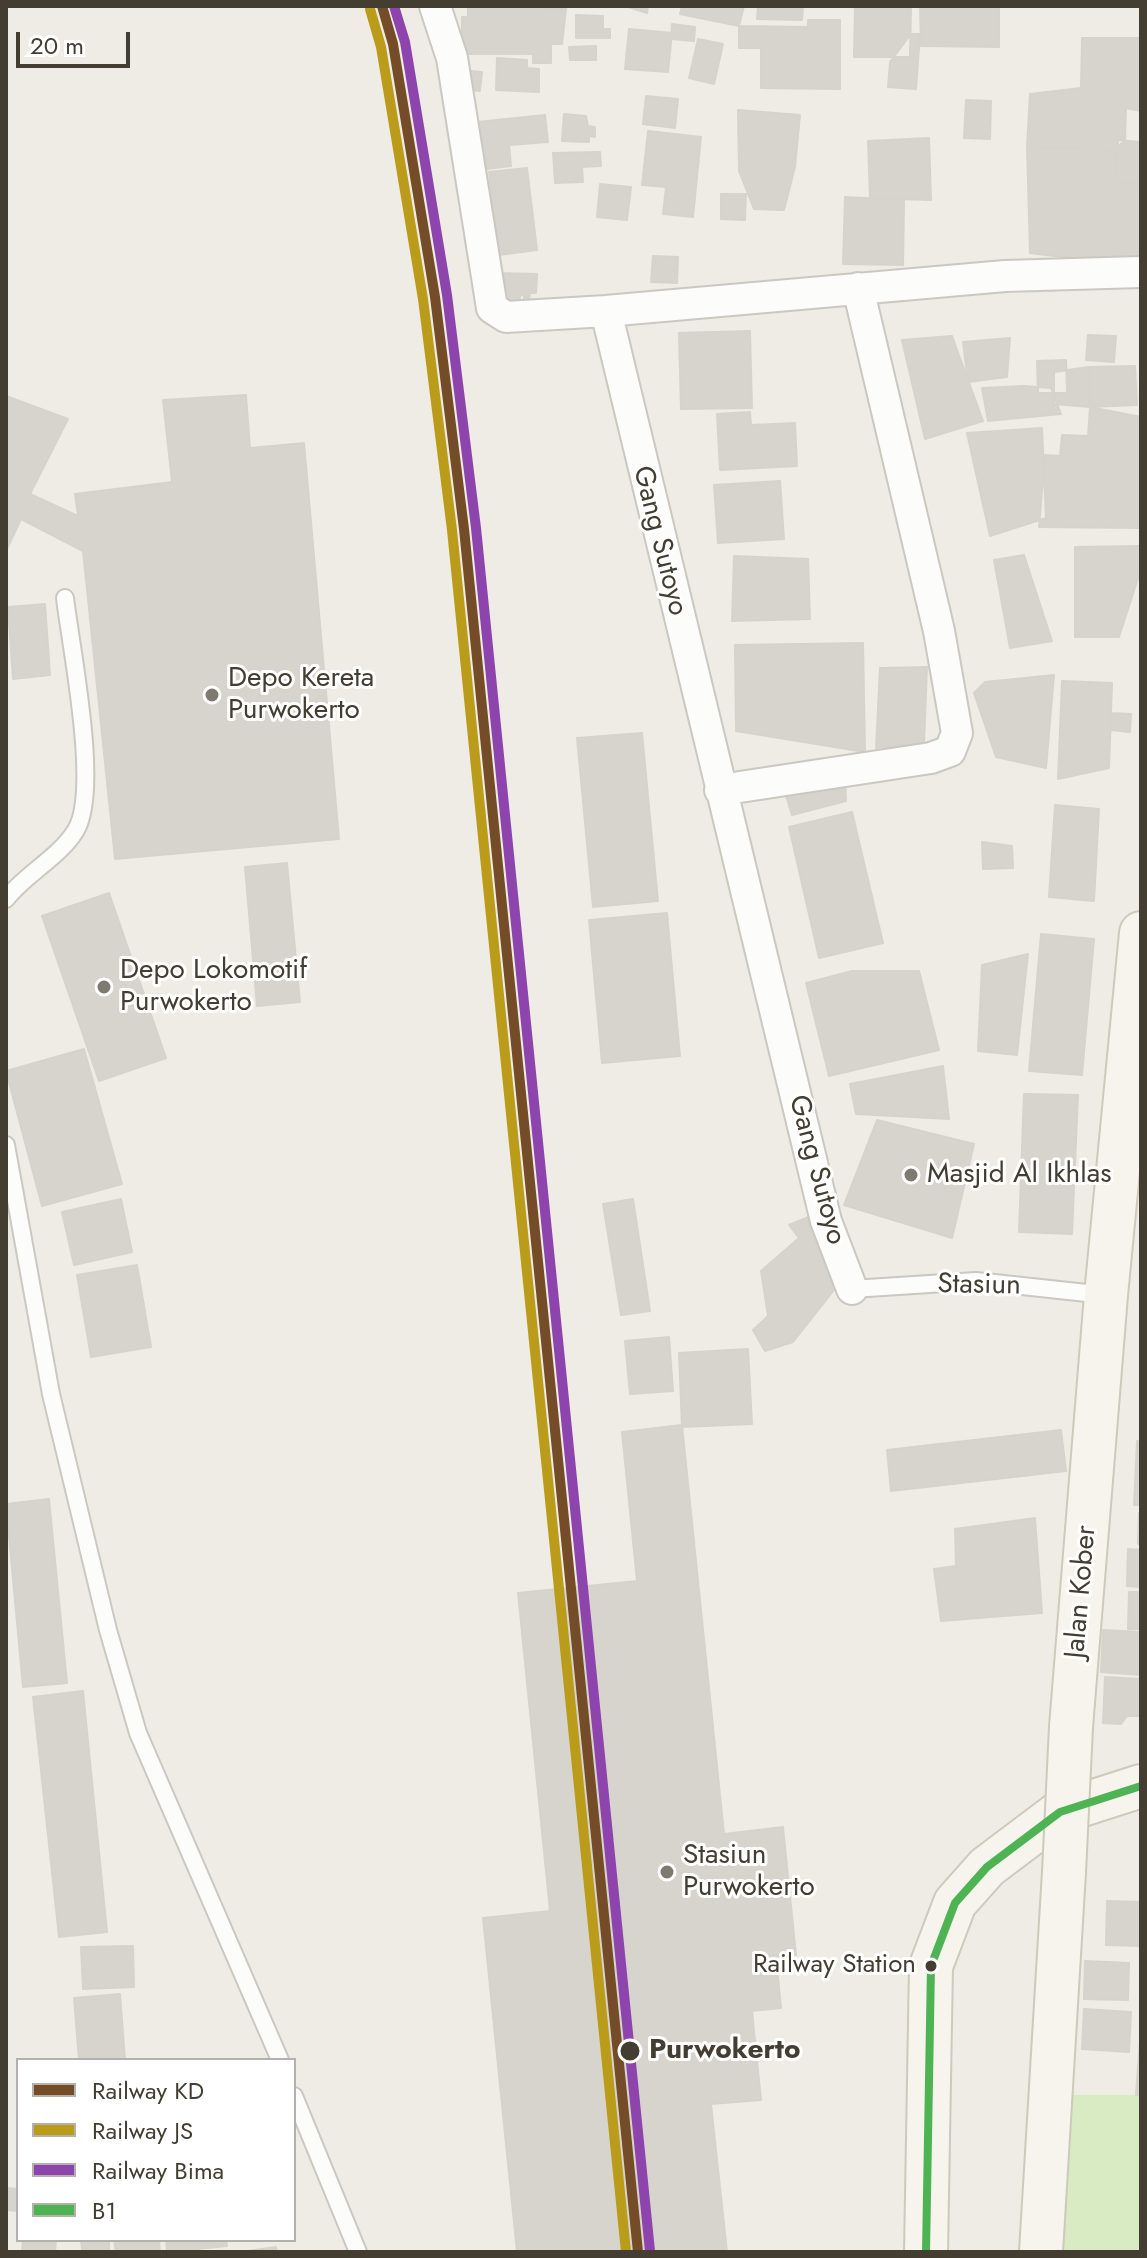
<!DOCTYPE html>
<html>
<head>
<meta charset="utf-8">
<style>
	body { margin:0 }
	#map { position:relative; width:1147px; height:2258px; overflow:hidden; background:#eeece5; font-family:Jost,sans-serif }
	canvas { display:block }
	.frame { position:absolute; inset:0; border:8px solid #433d32; pointer-events:none }
	.legend { position:absolute; left:16px; top:2058px; width:280px; height:184px; box-sizing:border-box; background:#fff; border:2px solid #b4b1ad; margin:0; padding:10px 14px; list-style:none; font-size:24px; color:#433d32 }
	.legend li { display:flex; align-items:center; gap:16px; height:40px }
	.legend b { width:40px; border:2px solid #b4b1ad }
	.scale { position:absolute; left:16px; top:32px; width:114px; height:36px; box-sizing:border-box; border:4px solid #433d32; border-top:0; padding-left:10px; font-size:24px; line-height:28px; white-space:nowrap; color:#433d32; -webkit-text-stroke:6px #fff; paint-order:stroke }
</style>
</head>
<body>
<div id="map">
<canvas width="1147" height="2258"></canvas>
<div class="frame"></div>
<ul class="legend">
<li><b style="height:10px;background:#744c28"></b>Railway KD</li>
<li><b style="height:10px;background:#bb9b1a"></b>Railway JS</li>
<li><b style="height:10px;background:#8e44ad"></b>Railway Bima</li>
<li><b style="height:10px;background:#4db353"></b>B1</li>
</ul>
<div class="scale">20 m</div>
</div>
<script>
const context = document.querySelector('canvas').getContext('2d');
context.lineJoin = 'round';
function fillPath(path, color) {
  context.fillStyle = color;
  context.fill(path, 'evenodd');
}
function trace(path, color, width, dash) {
  context.strokeStyle = color;
  context.lineWidth = width;
  context.lineCap = dash ? 'butt' : 'round';
  context.setLineDash(dash || []);
  context.stroke(path);
}
function label(font, color, halo, rows, align = 'center') {
  context.font = font + ' Jost,sans-serif';
  context.lineWidth = 6;
  context.setLineDash([]);
  context.textBaseline = 'middle';
  context.strokeStyle = halo;
  context.fillStyle = color;
  for (const [text, x, y, turn = 0] of rows) {
    context.save();
    context.translate(x, y);
    context.rotate((+turn || 0) * Math.PI / 180);
    context.textAlign = isNaN(turn) ? turn : align;
    if (halo) context.strokeText(text, 0, 0);
    context.fillText(text, 0, 0);
    context.restore();
  }
}
fillPath(new Path2D(`
	M1064 2095H1141V2252H1055Z`), '#d9ebc2');
const building = new Path2D(`
	M468 6 566 9 562 44H551V63H533V54H462V17H468Z
	M625 6H648L647 13Z
	M682 6H744L739 26 680 14Z
	M758 6H803L802 20 757 19Z
	M855 6H911L910 57H854Z
	M920 6H999V47L921 46Z
	M576 15 603 16V29H610V38H576Z
	M808 20H840V89L761 88V48H739V26L808 27Z
	M672 24 695 27 694 41 671 39Z
	M629 29 672 33 668 72 625 69Z
	M911 34H920L916 89 888 87 890 62Z
	M1082 38H1141V111L1126 108 1125 140 1115 150 1027 147 1030 94 1081 88Z
	M698 39 723 44 714 84 689 78Z
	M596 46V60H570L569 47Z
	M497 58 527 60V68L539 69V92L496 90Z
	M470 71 482 72 480 91 469 90Z
	M646 96 678 99 675 128 643 124Z
	M966 100 991 101 990 139 964 138Z
	M738 110 800 115 795 167 784 210 754 209 739 171Z
	M564 114 586 116 588 126 595 127V137L589 136V142L562 141Z
	M545 115 548 142 509 145 511 166 486 169 485 147 470 149 467 123Z
	M648 131 701 137 693 217 663 214 666 187 642 185Z
	M929 138 931 200 870 198 868 141Z
	M1118 140 1141 142V184L1115 181Z
	M1027 147 1115 150V181L1141 184V267L1030 253Z
	M600 152 601 166 582 167 583 182 555 183 553 153Z
	M527 168 537 250 499 255 489 172Z
	M600 184 631 187 627 220 597 217Z
	M721 194H746L745 220 721 219Z
	M845 197 904 200 903 265 843 264Z
	M653 256 678 257 677 283 651 282Z
	M497 273 537 274 536 293H530L529 300H524V294L520 296 519 303H504Z
	M750 331 752 408 681 409 679 333Z
	M1088 335 1116 336 1114 362 1086 360Z
	M952 336 983 421 925 439 902 340Z
	M1010 338 1007 377 968 382 963 342Z
	M1066 360 1067 393H1038L1037 361Z
	M1135 366 1137 405 1090 407 1089 367Z
	M1089 367 1090 407 1054 404V372Z
	M1024 386 1051 388 1061 414 988 421 982 388Z
	M246 395 250 448 304 443 339 839 115 859 83 551 21 519 6 551V396L68 419 30 494 78 516 75 494 172 482 163 400Z
	M1090 407 1141 417V528L1039 527 1045 455 1060 456 1062 435 1088 436Z
	M750 412 751 425 795 423 797 466 720 470 717 414Z
	M1042 428 1046 518 990 536 967 433Z
	M780 481 784 539 718 543 714 485Z
	M1141 546V569L1119 637H1075V547Z
	M1024 555 1052 641 1010 648 994 560Z
	M734 556 808 559 810 619 732 621Z
	M45 604 50 675 13 679 8 607Z
	M863 643 865 752 736 731 735 645Z
	M927 667 924 744 876 748 880 668Z
	M1054 675 1046 768 996 757 974 693 985 682Z
	M1062 681 1112 683 1109 768 1058 779Z
	M1111 713 1131 714 1130 732 1111 730Z
	M642 733 658 901 593 907 577 738Z
	M845 780 846 801 792 815 783 786Z
	M1055 805 1099 809 1094 901 1049 897Z
	M852 812 883 943 819 958 789 827Z
	M982 842 1012 846 1013 868 983 869Z
	M287 863 300 1002 257 1006 245 867Z
	M109 893 166 1058 99 1081 42 916Z
	M667 913 680 1056 602 1063 589 920Z
	M1041 934 1094 939 1082 1075 1029 1071Z
	M1028 954 1017 1055 978 1051 982 965Z
	M852 971H919L939 1050 829 1076 806 983Z
	M84 1049 122 1184 42 1206 6 1071Z
	M943 1066 949 1119 856 1114 850 1084Z
	M1024 1094 1078 1095 1072 1234 1019 1232Z
	M877 1120 974 1144 952 1238 844 1205Z
	M121 1199 132 1252 74 1265 62 1212Z
	M633 1199 650 1311 621 1315 603 1204Z
	M816 1214 826 1239 834 1290 793 1342 765 1351 753 1330 768 1316 761 1271 799 1238 789 1225Z
	M137 1265 151 1347 91 1357 77 1275Z
	M669 1337 673 1391 630 1394 625 1341Z
	M748 1349 752 1424 682 1427 679 1353Z
	M682 1425 724 1834 783 1827 796 1955 776 1957 781 2008 752 2011 761 2100 711 2104 727 2252H517L483 1918 550 1911 518 1593 637 1581 622 1432Z
	M1061 1430 1066 1471 891 1491 887 1450Z
	M1137 1441 1141 1442V1505H1134Z
	M49 1499 67 1683 23 1687 6 1504Z
	M1139 1513H1141V1544H1138Z
	M1035 1518 1042 1613 941 1621 934 1569 956 1566 955 1529Z
	M1128 1549 1141 1550V1587L1127 1586Z
	M1129 1592H1141V1629H1128Z
	M1103 1630 1141 1632V1675L1101 1672Z
	M1105 1677 1141 1679V1716H1127L1121 1724 1103 1723Z
	M83 1691 107 1932 59 1937 33 1697Z
	M1107 1901 1141 1902V1946L1106 1945Z
	M133 1946 134 1987 83 1989 81 1947Z
	M1085 1961 1129 1963 1128 2000 1084 1999Z
	M120 1994 125 2060H79L74 1998Z
	M1084 2009 1131 2012 1129 2052 1082 2049Z
	M1141 2027V2095H1136Z
	M6 2188 18 2189V2211L6 2210Z
	M23 2240H56L55 2252H22Z
	M81 2240H109V2252L82 2249Z
	M114 2240H159L160 2252H116Z
	M166 2240H226L227 2246 167 2252Z
	M276 2247 277 2252H241Z`);
fillPath(building, '#d7d4cd');
trace(building, '#d6d3cb', 2);
const lane = new Path2D(`
	M6 899C26 873 59 858 76 830 100 789 71 649 65 598
	M6 1145 51 1394 108 1630 138 1733 280 2060
	M852 1289 976 1281 1105 1295
	M294 2096 358 2252`);
const street = new Path2D(`
	M435 6 452 58 492 308 506 317 606 311
	M720 790 931 758 950 751 957 733 939 631 858 288
	M852 1289 826 1221 606 311 1005 276 1141 272`);
const secondary = new Path2D(`
	M1071 1727 1106 1295 1141 933
	M926 2252 931 1966 955 1903 987 1867 1060 1812 1141 1786
	M1041 2252 1064 1872`);
trace(lane, '#cac8c1', 20);
trace(street, '#cac8c1', 34);
trace(secondary, '#cec9bb', 46);
trace(lane, '#fcfcfb', 16);
trace(street, '#fcfcfb', 30);
trace(secondary, '#f6f4ec', 42);
const secondaryBridge = new Path2D(`
	M1064 1872 1071 1727`);
trace(secondaryBridge, '#cec9bb', 46, []);
trace(secondaryBridge, '#f6f4ec', 42);
trace(new Path2D(`
	M926 2252 931 1966 955 1903 987 1867 1060 1812 1141 1786`), '#4db353', 8);
trace(new Path2D(`
	M382 6 393 44 435 297 464 529 638 2252`), '#744c28', 10);
trace(new Path2D(`
	M370 9 381 47 423 299 452 530 626 2252`), '#bb9b1a', 10);
trace(new Path2D(`
	M394 6 405 42 447 295 476 528 650 2251`), '#8e44ad', 10);
for (const [x, y, r, color] of [
	[212,695,8,"#7f7a71"],
	[104,987,8,"#7f7a71"],
	[911,1175,8,"#7f7a71"],
	[667,1872,8,"#7f7a71"],
	[931,1966,7,"#433d32"],
	[630,2051,11,"#433d32"]
]) {
  const dot = new Path2D();
  dot.arc(x, y, r, 0, 2 * Math.PI);
  context.fillStyle = color;
  context.fill(dot);
  trace(dot, '#fff', 3);
}
label('26px', '#433d32', '#fff', [
	["Railway Station",916,1966]
], 'right');
label('28px', '#433d32', '#fff', [
	["Gang Sutoyo",659,541,76],
	["Gang Sutoyo",816,1170,75],
	["Stasiun",979,1286,1],
	["Jalan Kober",1082,1592,-85]
]);
label('28px', '#433d32', '#fff', [
	["Depo Kereta",228,679],
	["Purwokerto",228,711],
	["Depo Lokomotif",120,971],
	["Purwokerto",120,1003],
	["Masjid Al Ikhlas",927,1175],
	["Stasiun",683,1856],
	["Purwokerto",683,1888]
], 'left');
label('bold 28px', '#433d32', '#fff', [
	["Purwokerto",649,2051]
], 'left');
</script>
</body>
</html>
